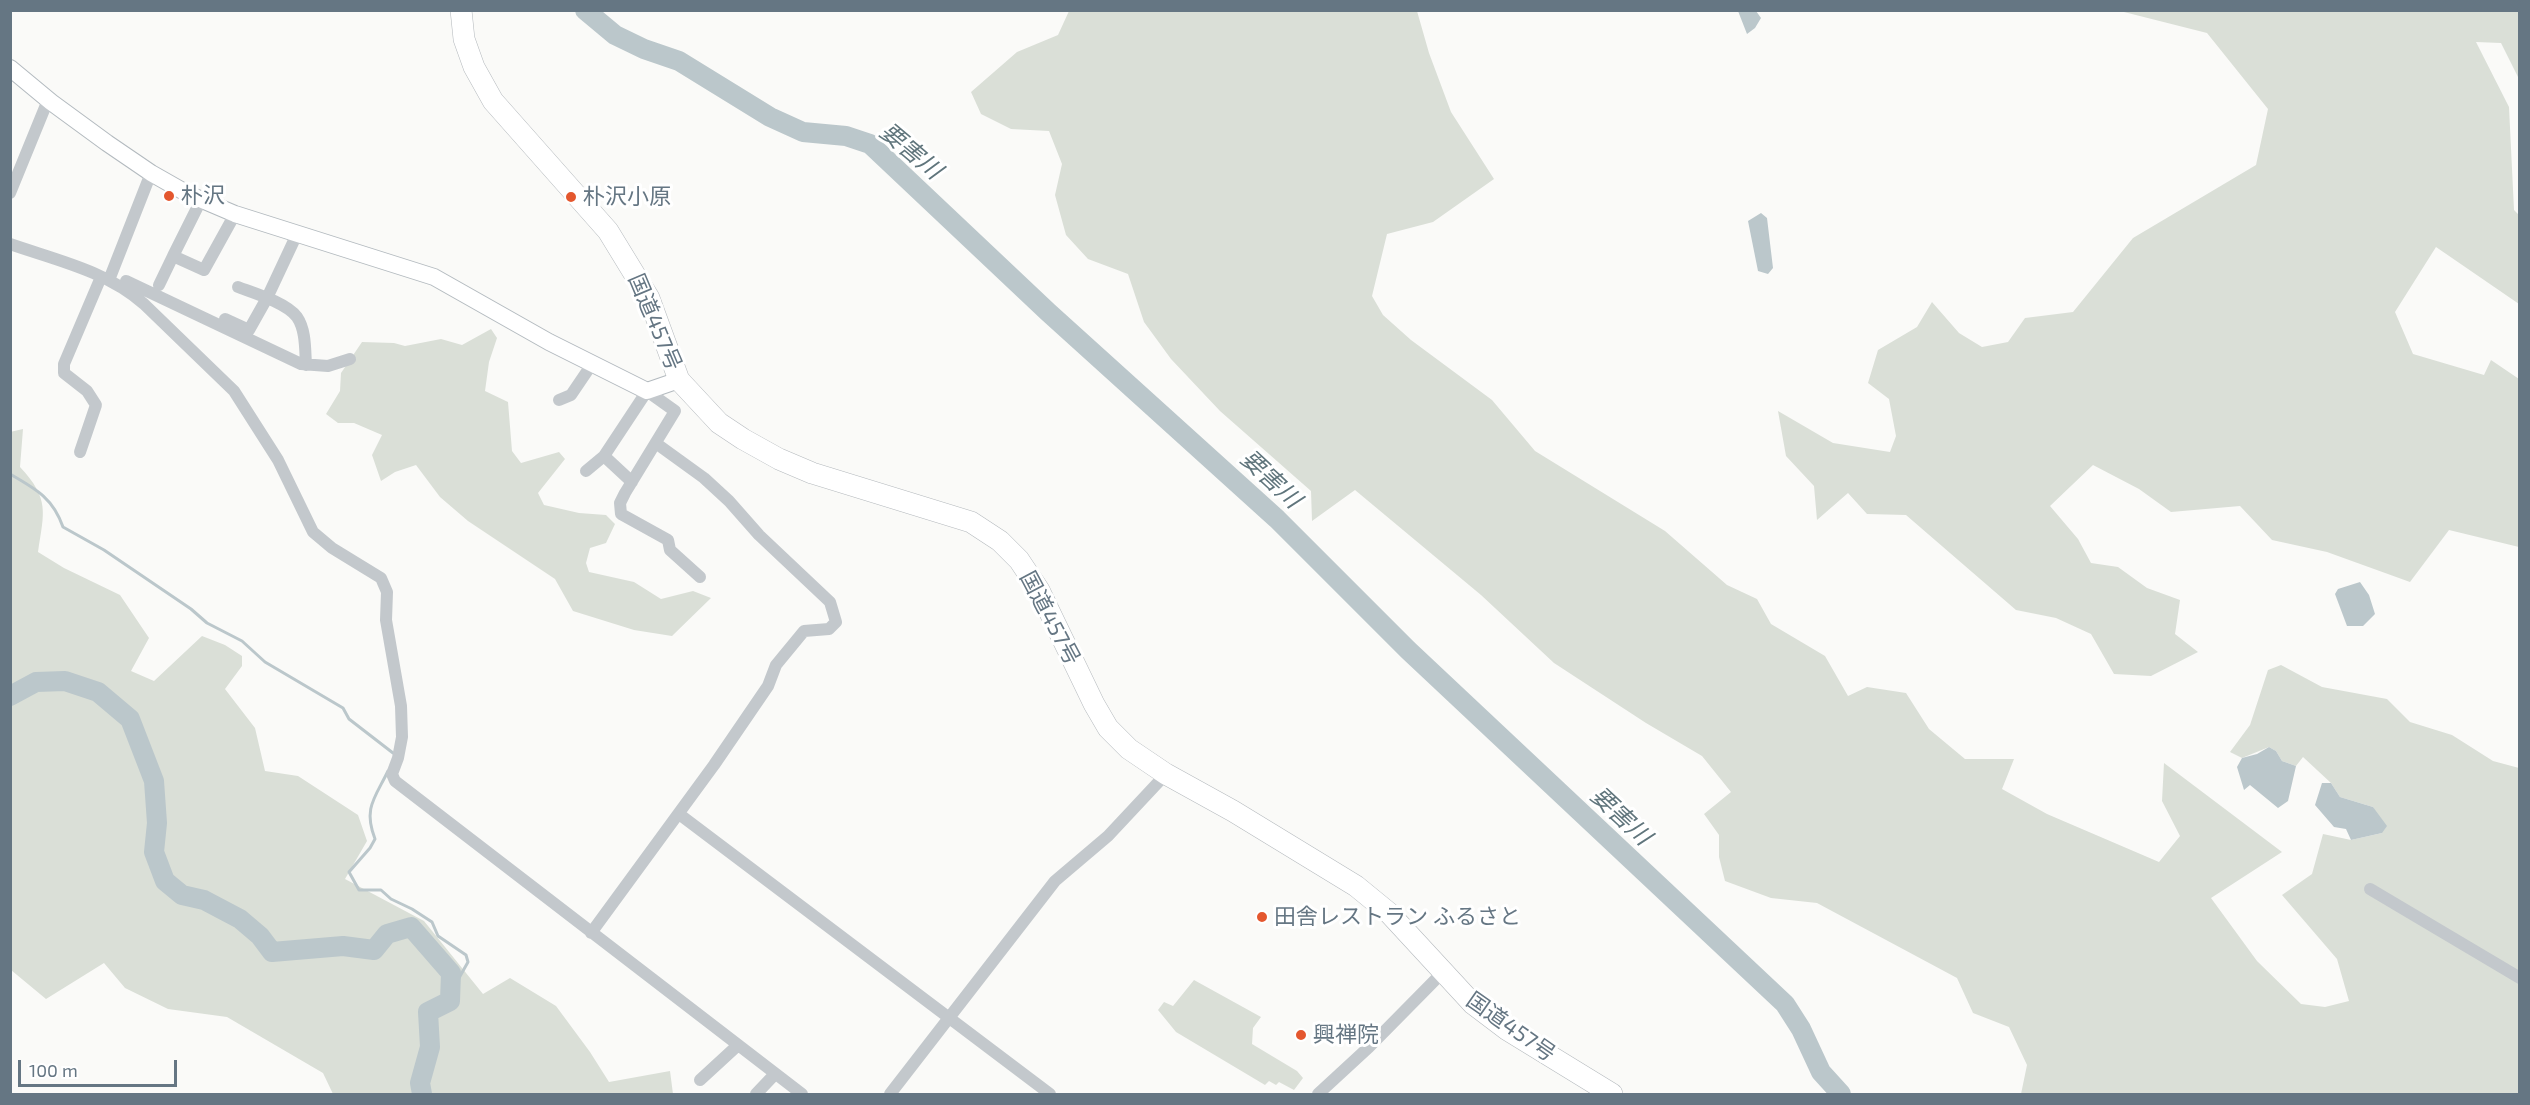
<!DOCTYPE html>
<html>
<head>
<meta charset="utf-8">
<style>
	body { margin:0 }
	#map { position:relative; width:2530px; height:1105px; overflow:hidden; background:#fafaf8; font-family:"Exo 2",sans-serif }
	canvas { display:block }
	.frame { position:absolute; inset:0; border:12px solid #657683; pointer-events:none }
	.scale { position:absolute; left:18px; top:1060px; width:159px; height:27px; box-sizing:border-box; border:3px solid #657683; border-top:0; padding-left:8px; font-size:18px; line-height:21px; white-space:nowrap; color:#657683; -webkit-text-stroke:4px #fff; paint-order:stroke }
</style>
</head>
<body>
<div id="map">
<canvas width="2530" height="1105"></canvas>
<div class="frame"></div>
<div class="scale">100 m</div>
</div>
<script>
const context = document.querySelector('canvas').getContext('2d');
context.lineJoin = 'round';
function fillPath(path, color) {
  context.fillStyle = color;
  context.fill(path, 'evenodd');
}
function trace(path, color, width, dash) {
  context.strokeStyle = color;
  context.lineWidth = width;
  context.lineCap = dash ? 'butt' : 'round';
  context.setLineDash(dash || []);
  context.stroke(path);
}
function label(font, color, halo, rows, align = 'center') {
  context.font = font + ' "Exo 2","Noto Sans JP",sans-serif';
  context.lineWidth = 6;
  context.setLineDash([]);
  context.textBaseline = 'middle';
  context.strokeStyle = halo;
  context.fillStyle = color;
  for (const [text, x, y, turn = 0] of rows) {
    context.save();
    context.translate(x, y);
    context.rotate((+turn || 0) * Math.PI / 180);
    context.textAlign = isNaN(turn) ? turn : align;
    if (halo) context.strokeText(text, 0, 0);
    context.fillText(text, 0, 0);
    context.restore();
  }
}
fillPath(new Path2D(`
	M1069 11H1417L1429 53 1451 112 1494 179 1433 222 1387 234 1372 296 1383 315 1411 340 1492 400 1535 451 1665 531 1727 585 1757 599 1771 624 1825 656 1848 696 1867 687 1906 693 1929 729 1965 759H2014L2002 789 2047 814 2159 862 2180 836 2162 801 2164 763 2282 852 2211 898 2257 961 2301 1004 2325 1007 2349 1001 2337 959 2282 895 2312 874 2323 834 2351 840 2382 833 2373 807 2340 797 2331 783 2303 757 2296 766 2282 761 2276 751 2269 747 2242 758 2230 752 2250 725 2268 670 2281 665 2322 687 2387 699 2410 722 2452 735 2493 761 2519 768V1094H2021L2027 1065 2009 1027 1973 1013 1957 978 1817 903 1771 898 1725 881 1719 857V835L1704 814 1731 792 1702 756 1646 723 1554 663 1481 595 1355 490 1312 521 1311 491 1220 411 1171 359 1144 322 1128 274 1088 259 1066 235 1055 195 1062 164 1049 131 1011 129 981 114 971 92 1017 52 1058 35Z
	M2120 11H2519V79L2501 43 2476 42 2509 107 2514 210 2519 215V304L2436 247 2395 312 2413 354 2484 375 2491 360 2519 379V547L2449 530 2410 582 2327 552 2272 540 2240 506 2171 512 2139 489 2093 465 2050 506 2078 539 2091 563 2118 567 2147 588 2180 600 2175 634 2198 652 2151 676 2114 674 2091 634 2056 618 2016 610 1906 515 1867 514 1848 493 1817 520 1814 486 1786 456 1778 411 1833 443 1890 452 1896 436 1889 399 1868 383 1878 350 1917 327 1932 302 1959 333 1982 347 2008 342 2025 318 2073 312 2133 238 2256 165 2268 109 2207 33Z
	M491 329 497 338 489 362 485 391 508 402 512 451 521 463 559 452 565 459 538 493 544 505 579 513 606 515 615 524 606 543 590 548 586 563 589 572 634 582 661 599 693 591 711 598 672 636 634 630 573 611 555 579 468 521 440 497 416 465 395 472 381 481 372 455 382 435 354 423H338L326 414 340 391 341 373 362 342 394 343 405 346 441 339 462 345Z
	M23 429 20 467C50 499 44 512 38 552L64 568 120 595 149 638 131 671 154 681 202 636 225 645 242 656V666L225 689 255 728 265 771 298 776 358 815 367 841 345 879 424 921 483 994 510 978 556 1006 590 1052 609 1082 670 1071 673 1094H333L323 1073 227 1017 168 1009 125 988 104 963 46 999 11 970 10 432Z
	M1194 980 1261 1017 1253 1028 1252 1044 1297 1071 1303 1078 1294 1090 1279 1082 1276 1085 1269 1081 1265 1085 1176 1032 1158 1010 1164 1002 1173 1006Z`), '#dadfd7');
fillPath(new Path2D(`
	M1738 11H1756L1761 18 1755 28 1747 34Z
	M1761 213 1767 218 1773 268 1768 274 1758 271 1748 221Z
	M2360 582 2369 595 2375 614 2363 626H2347L2335 594 2338 589Z
	M2269 747 2276 751 2282 761 2296 766 2288 801 2278 808 2250 785 2244 790 2237 767 2242 758 2257 754Z
	M2322 783H2331L2340 797 2373 807 2387 826 2382 833 2351 840 2346 829 2334 827 2315 805Z`), '#bbc7cb');
trace(new Path2D(`
	M10 474C36 489 53 498 63 527L104 550 191 609 207 623 242 641 265 662 343 708 349 719 393 753
	M388 771C375 798 363 808 375 839L370 848 349 872 359 890H381L391 899 412 909 432 922 438 936 466 955 468 962 450 994`), '#bbc7cb', 3);
trace(new Path2D(`
	M585 10 615 35 644 49 679 61 770 117 803 132 846 136 870 144 1048 312 1277 519 1408 650 1785 1004 1801 1029 1821 1072 1841 1094
	M10 696 36 682 65 681 98 692 130 719 154 781 157 823 154 852 165 881 182 895 204 900 240 919 260 936 272 952 343 946 374 950 387 934 411 927 451 973 450 1001 428 1012 430 1047 420 1083 422 1094`), '#bbc7cb', 20);
const secondary = new Path2D(`
	M10 68 51 102 107 143 151 173 188 194 235 214 434 277 549 342 647 391 679 380`);
const highway = new Path2D(`
	M461 10 464 39 474 67 493 101 608 231 649 298 679 380 719 423 743 439 779 459 812 473 971 522 1000 541 1019 560 1039 590 1094 704 1108 728 1129 749 1166 774 1233 811 1356 886 1389 913 1473 1004 1506 1029 1612 1094`);
trace(secondary, '#b3babf', 18);
trace(highway, '#b4b9bd', 22);
trace(new Path2D(`
	M10 193 48 100
	M201 200 173 256 204 270 235 214
	M10 244C56 260 107 271 144 304L234 391 278 460 313 532 332 548 381 578 387 592 386 620 401 706 402 737 398 758 392 774 395 781 802 1094
	M109 280 151 173
	M126 281 301 364 328 366 350 359
	M159 285 173 256
	M238 287C254 293 287 303 297 317 306 330 305 350 306 365
	M225 319 249 330 267 298 297 234
	M559 400 571 395 592 364
	M80 452 96 405 87 391 64 373V364L101 277
	M604 456 632 482
	M586 471 604 456 647 391 675 411 625 493 620 503 621 514 668 540 670 550 700 577
	M679 814 1050 1094
	M2370 889 2520 978
	M591 933 714 765 768 686 776 665 804 631 829 629 836 622 830 602 759 535 729 501 704 478 657 444
	M700 1080 737 1046
	M756 1094 775 1074
	M890 1094 1055 881 1108 836 1166 774
	M1318 1094 1369 1047 1442 973`), '#c3c8cc', 12);
trace(secondary, '#fff', 16);
trace(highway, '#fff', 21);
for (const [x, y, r, color] of [
	[169,196,6,"#e4572e"],
	[571,197,6,"#e4572e"],
	[1262,917,6,"#e4572e"],
	[1301,1035,6,"#e4572e"]
]) {
  const dot = new Path2D();
  dot.arc(x, y, r, 0, 2 * Math.PI);
  context.fillStyle = color;
  context.fill(dot);
  trace(dot, '#fff', 2);
}
label('22px', '#657683', '#fff', [
	["朴沢",181,196],
	["朴沢小原",583,197],
	["田舎レストラン ふるさと",1274,917],
	["興禅院",1313,1035]
], 'left');
label('22px', '#657683', '#fff', [
	["国道457号",655,322,67],
	["国道457号",1050,618,62],
	["国道457号",1511,1027,35]
]);
label('italic 24px', '#60757c', '#fff', [
	["要害川",911,151,40],
	["要害川",1271,479,43],
	["要害川",1621,816,43]
]);
</script>
</body>
</html>
